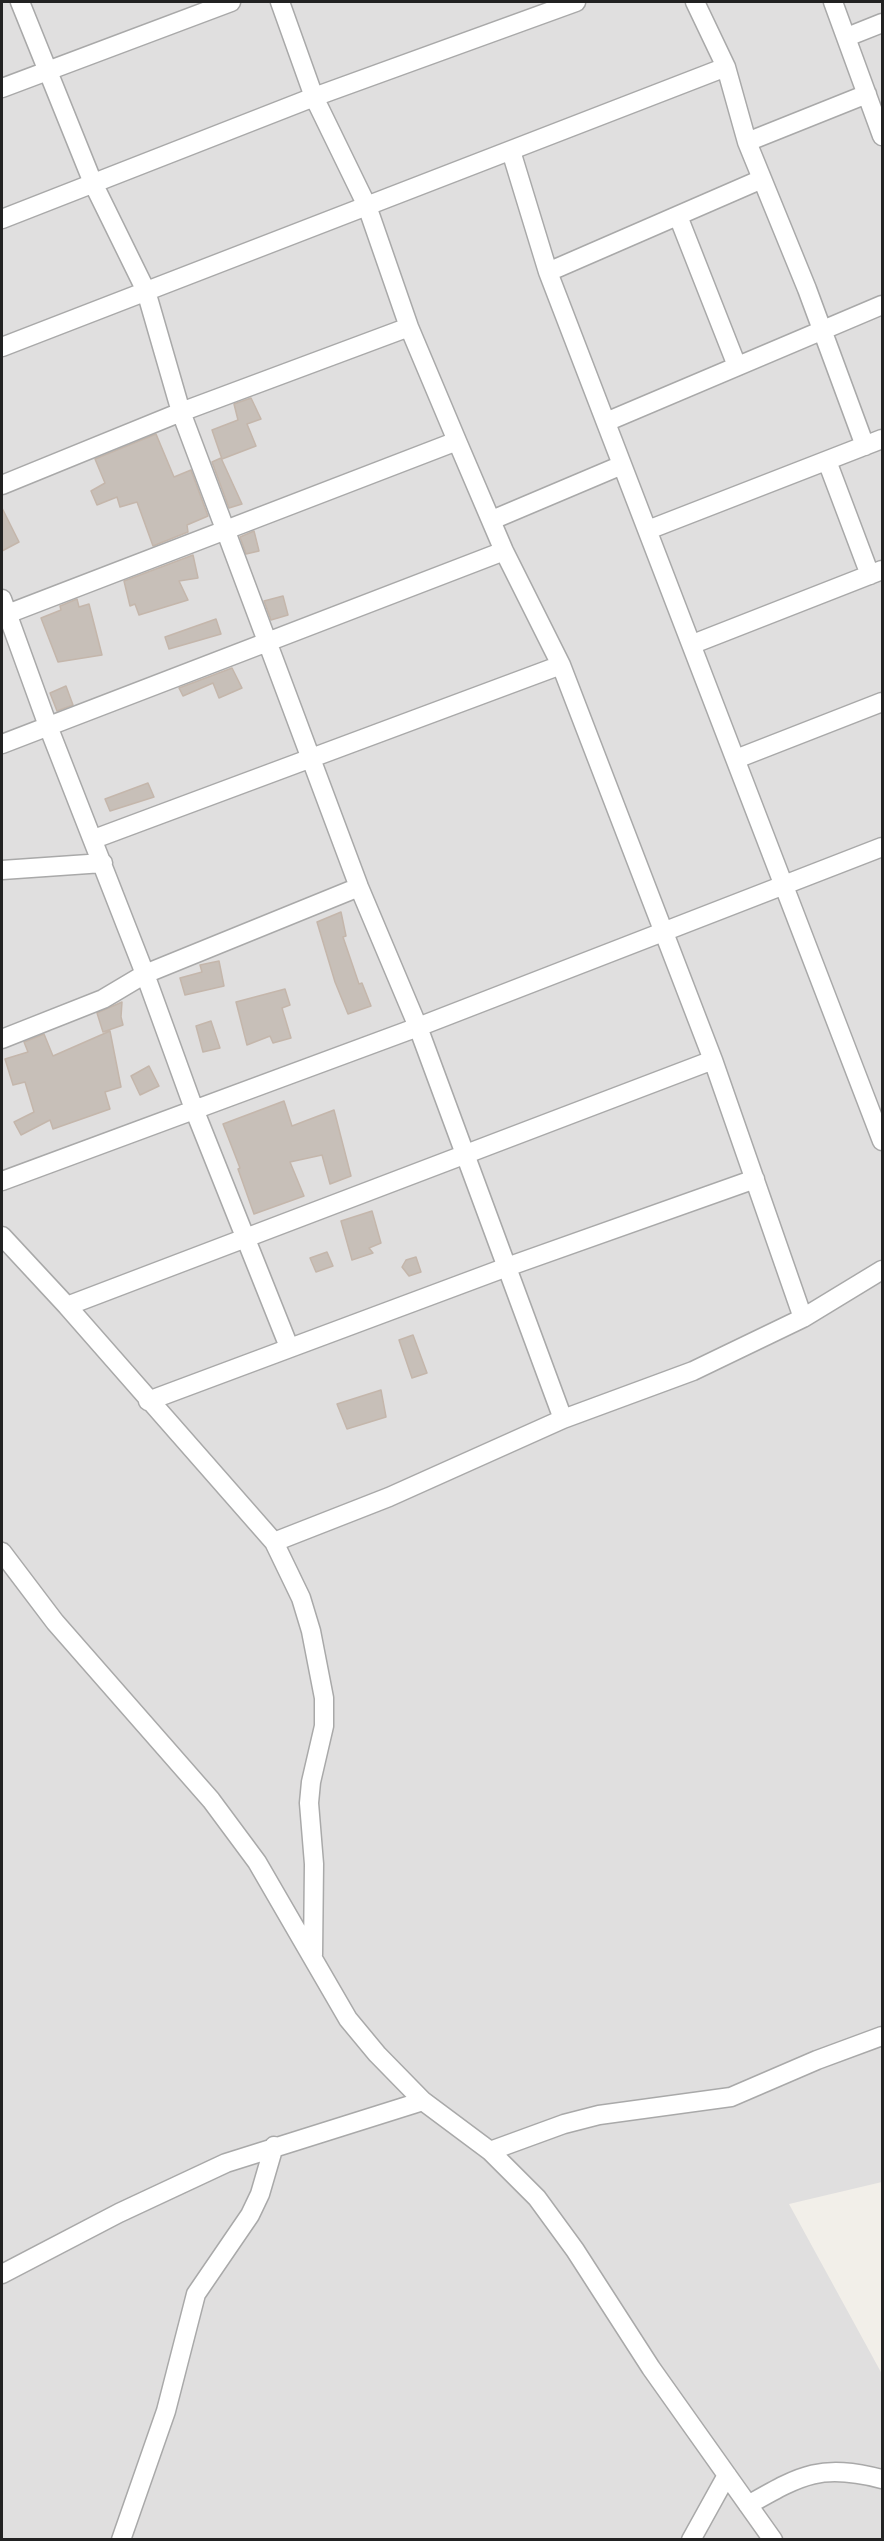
<!DOCTYPE html>
<html>
<head>
<meta charset="utf-8">
<style>
	body { margin:0 }
	#map { position:relative; width:884px; height:2541px; overflow:hidden; background:#f2efe9; font-family:Helvetica,sans-serif }
	canvas { display:block }
	.frame { position:absolute; inset:0; border:3px solid #222; pointer-events:none }
</style>
</head>
<body>
<div id="map">
<canvas width="884" height="2541"></canvas>
<div class="frame"></div>
</div>
<script>
const context = document.querySelector('canvas').getContext('2d');
context.lineJoin = 'round';
function fillPath(path, color) {
  context.fillStyle = color;
  context.fill(path, 'evenodd');
}
function trace(path, color, width, dash) {
  context.strokeStyle = color;
  context.lineWidth = width;
  context.lineCap = dash ? 'butt' : 'round';
  context.setLineDash(dash || []);
  context.stroke(path);
}
fillPath(new Path2D(`
	M2 2H882V2182L789 2204 882 2374V2539L2 2540Z`), '#e0dfdf');
const building = new Path2D(`
	M251 398 261 419 247 424 256 446 222 459 212 430 238 420 234 404Z
	M156 434 174 477 191 470 208 516 187 525 188 532 153 546 137 502 120 507 117 497 97 505 91 491 105 483 95 459Z
	M221 458 242 504 229 508 212 462Z
	M2 508 19 542 2 551Z
	M254 531 259 551 246 554 240 537Z
	M193 555 198 578 179 581 188 600 139 615 135 604 130 606 124 581Z
	M283 596 288 615 271 620 264 601Z
	M77 599 79 607 89 604 102 655 58 662 41 618 61 610 60 606Z
	M216 619 221 634 169 649 165 637Z
	M232 668 242 688 219 698 213 683 183 696 179 688Z
	M66 686 73 705 57 711 50 693Z
	M148 783 154 797 110 811 105 799Z
	M341 912 346 936 343 937 359 984 362 983 371 1006 348 1014 335 982 317 922Z
	M219 961 224 986 185 995 180 978 202 972 200 965Z
	M285 989 290 1005 282 1008 291 1038 273 1043 270 1036 247 1045 236 1002Z
	M122 1002 121 1017 123 1025 103 1032 97 1013Z
	M211 1021 220 1048 203 1052 196 1026Z
	M110 1031 121 1087 105 1092 110 1109 53 1129 50 1120 21 1135 14 1122 34 1112 25 1082 13 1085 5 1059 28 1052 24 1042 44 1034 53 1056Z
	M149 1066 159 1086 140 1095 131 1076Z
	M284 1101 292 1126 334 1110 351 1176 330 1184 322 1155 290 1162 304 1196 254 1214 238 1169 240 1168 223 1124Z
	M372 1211 381 1243 369 1248 373 1253 352 1260 341 1221Z
	M327 1252 333 1266 316 1272 310 1258Z
	M416 1257 421 1272 409 1276 402 1267 406 1260Z
	M413 1335 427 1373 412 1378 399 1340Z
	M381 1390 386 1417 347 1429 337 1404Z`);
fillPath(building, '#c7bfb8');
trace(building, '#c4b6ab', 1.5);
const minor = new Path2D(`
	M20 2 93 183 146 291 181 412 225 529 359 887 418 1027 563 1419
	M280 2 314 97 367 206 409 327 457 441 504 551 561 665 713 1060 803 1318
	M695 2 726 67 747 142 807 289 865 446
	M833 2 882 136
	M847 37 882 23
	M2 88 231 2
	M747 142 867 94
	M511 151 548 272 882 1141
	M678 216 737 366
	M2 219 314 97 576 2
	M548 272 762 179
	M2 347 726 67
	M606 422 882 305
	M827 461 870 575
	M2 485 181 412 409 327
	M492 520 622 465
	M648 530 882 439
	M2 599 48 726 145 974 194 1109 289 1347
	M2 616 457 441
	M693 644 882 570
	M2 744 504 551
	M736 759 882 702
	M94 839 561 665
	M2 870 103 863
	M2 1039 103 999 145 974 359 887
	M2 1181 418 1027 882 847
	M2 1236 67 1306 274 1542 301 1598 311 1631 324 1698V1726L311 1782 309 1803 314 1864 313 1955
	M67 1306 713 1060
	M148 1401 507 1267 755 1179
	M274 1542 389 1497 563 1419 693 1371 803 1318 882 1270
	M2 1552 55 1622 211 1800 257 1862 348 2019 377 2054 423 2101 490 2151 537 2198 575 2250 651 2368 773 2540
	M490 2151 564 2124 599 2115 731 2097 817 2060 882 2036
	M2 2274 119 2213 226 2163 423 2101
	M748 2505C801 2475 820 2463 882 2479
	M121 2540 166 2411 196 2294 250 2215 260 2194 274 2146
	M691 2540 727 2475`);
trace(minor, '#a9a9a9', 21);
trace(minor, '#fff', 18);
</script>
</body>
</html>
